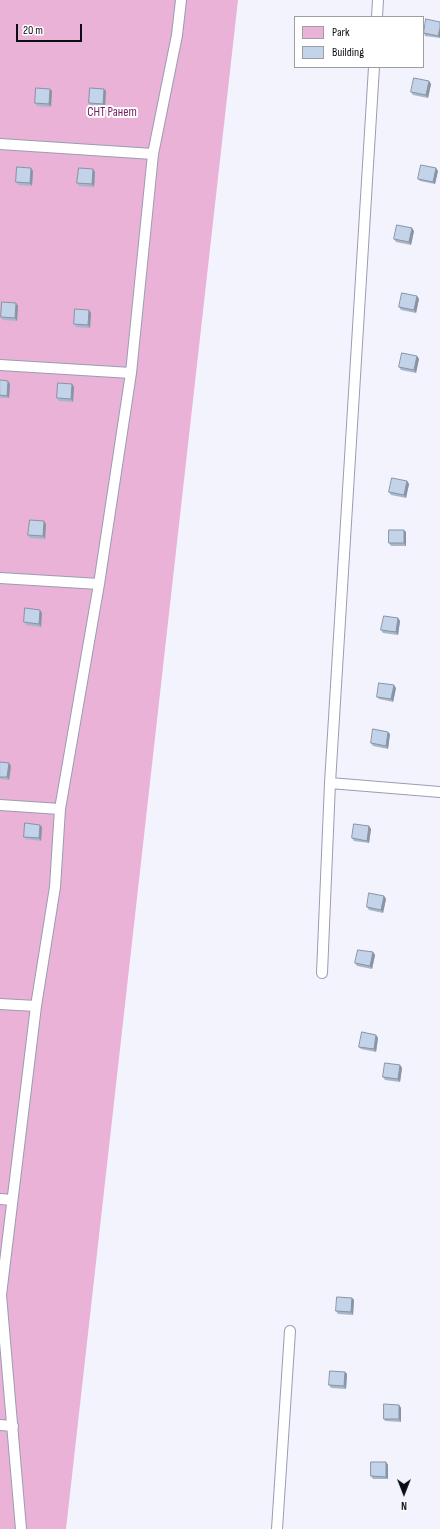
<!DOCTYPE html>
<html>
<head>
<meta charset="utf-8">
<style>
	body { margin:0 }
	#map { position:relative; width:440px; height:1529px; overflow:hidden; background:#f2f3fd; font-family:"Sofia Sans Condensed",sans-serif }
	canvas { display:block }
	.legend { position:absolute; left:294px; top:16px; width:130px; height:52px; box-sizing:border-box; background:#fff; border:1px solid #9e9ea1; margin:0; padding:5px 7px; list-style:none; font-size:12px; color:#0c0c14 }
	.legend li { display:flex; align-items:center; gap:8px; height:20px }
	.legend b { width:20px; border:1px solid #9e9ea1 }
	.north { position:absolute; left:384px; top:1473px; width:40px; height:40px; -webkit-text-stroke:3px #fff; paint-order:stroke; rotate:180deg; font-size:11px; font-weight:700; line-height:16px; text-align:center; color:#0c0c14 }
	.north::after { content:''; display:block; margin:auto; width:14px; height:18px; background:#0c0c14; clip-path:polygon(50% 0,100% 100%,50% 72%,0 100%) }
	.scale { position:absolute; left:16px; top:24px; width:66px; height:18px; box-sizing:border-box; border:2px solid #0c0c14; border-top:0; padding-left:5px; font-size:12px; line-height:14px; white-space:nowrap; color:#0c0c14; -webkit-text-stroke:3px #fff; paint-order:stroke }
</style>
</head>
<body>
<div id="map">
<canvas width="440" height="1529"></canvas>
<ul class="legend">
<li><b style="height:11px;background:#e9b2d6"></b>Park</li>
<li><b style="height:11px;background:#c3d4ea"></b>Building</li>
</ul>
<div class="north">N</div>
<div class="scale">20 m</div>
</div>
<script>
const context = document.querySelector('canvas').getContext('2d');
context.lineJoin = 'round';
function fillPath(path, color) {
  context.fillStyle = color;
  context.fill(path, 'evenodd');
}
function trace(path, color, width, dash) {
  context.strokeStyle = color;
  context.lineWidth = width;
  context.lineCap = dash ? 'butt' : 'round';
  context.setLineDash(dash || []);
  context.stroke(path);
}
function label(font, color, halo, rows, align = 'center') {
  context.font = font + ' "Sofia Sans Condensed",sans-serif';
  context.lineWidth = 4;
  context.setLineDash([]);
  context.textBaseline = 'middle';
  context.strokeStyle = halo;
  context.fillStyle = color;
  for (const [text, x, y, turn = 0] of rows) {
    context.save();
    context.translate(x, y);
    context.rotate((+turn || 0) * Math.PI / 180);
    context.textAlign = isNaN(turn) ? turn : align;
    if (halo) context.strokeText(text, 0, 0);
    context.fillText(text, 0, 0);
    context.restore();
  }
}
fillPath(new Path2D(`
	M0 0H238L66 1529H0Z`), '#e9b2d6');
const service = new Path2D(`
	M377 17 378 0
	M0 144 153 154
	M0 365 131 373
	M0 578 99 584
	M330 783 440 792
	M0 805 60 809
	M322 973 330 783 374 67
	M0 1004 36 1006
	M0 1199 12 1200
	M0 1425 13 1426
	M21 1529 1 1295 36 1006 55 887 60 809 99 584 131 373 153 154 177 35 181 0
	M277 1529 290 1331`);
trace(service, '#9a9cb5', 12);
trace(service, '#fff', 10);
fillPath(new Path2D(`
	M440 22V38L425 36 424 33Z
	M429 81 431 84 428 98 413 95 411 92Z
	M50 89 52 91 51 107 37 106 35 103Z
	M104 89 106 91 105 107 91 106 89 103Z
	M31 168 33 171 32 186 18 185 16 182Z
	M438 171 435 184 420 181 418 179Z
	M95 172 94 187 79 186 77 183Z
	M414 231 411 245 396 242 394 239Z
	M417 296 419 299 416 313 401 310 399 307Z
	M16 303 18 306 17 321 3 320 1 317Z
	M91 313 90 328 76 327 74 324Z
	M417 356 419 359 416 373 401 370 399 367Z
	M0 380 8 381 10 384 9 398H0Z
	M72 384 74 387 73 402 59 401 57 398Z
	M407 481 409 484 406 498 391 495 389 492Z
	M46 524 45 539 30 538 28 535Z
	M406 532V546H391L389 543Z
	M40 610 42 613 41 627 26 625 24 622Z
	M398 618 400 621 398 635 383 633 381 630Z
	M396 688 393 702 379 699 377 697Z
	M390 734 388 749 373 746 371 743Z
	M0 762 9 763 11 766 9 780 0 779Z
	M369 826 371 829 369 843 354 841 352 838Z
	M42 827 41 841 26 839 24 837Z
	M384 896 386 899 383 913 369 910 367 907Z
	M373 952 375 955 372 969 357 966 355 963Z
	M376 1035 378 1038 376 1052 361 1049 359 1047Z
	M400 1065 402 1068 400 1082 385 1080 383 1077Z
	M352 1298 354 1300 353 1315 338 1314 336 1311Z
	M345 1372 347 1374 346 1389 331 1388 329 1385Z
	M399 1405 401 1408V1422L385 1421 384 1419Z
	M386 1462 388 1465V1479H373L371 1476Z`), '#a8b6c9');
fillPath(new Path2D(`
	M440 28V38L438 36Z
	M429 81 431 84 428 98 426 95Z
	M50 89 52 91 51 107 49 104Z
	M104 89 106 91 105 107 103 104Z
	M31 168 33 171 32 186 30 183Z
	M436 168 438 171 435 184 433 182Z
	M93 169 95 172 94 187 92 184Z
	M412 228 414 231 411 245 409 242Z
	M417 296 419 299 416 313 414 310Z
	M16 303 18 306 17 321 15 318Z
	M89 310 91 313 90 328 88 325Z
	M417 356 419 359 416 373 414 370Z
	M8 381 10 384 9 398 7 396Z
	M72 384 74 387 73 402 71 399Z
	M407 481 409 484 406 498 404 495Z
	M44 521 46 524 45 539 43 536Z
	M404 530 406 532V546L404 543Z
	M40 610 42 613 41 627 39 624Z
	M398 618 400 621 398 635 396 632Z
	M394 685 396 688 393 702 391 699Z
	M388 732 390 734 388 749 386 746Z
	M9 763 11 766 9 780 7 777Z
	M40 825 42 827 41 841 39 838Z
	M369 826 371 829 369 843 367 841Z
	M384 896 386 899 383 913 381 910Z
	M373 952 375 955 372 969 370 966Z
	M376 1035 378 1038 376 1052 374 1049Z
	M400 1065 402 1068 400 1082 398 1079Z
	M352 1298 354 1300 353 1315 351 1312Z
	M345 1372 347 1374 346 1389 344 1386Z
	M399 1405 401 1408V1422L399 1419Z
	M386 1462 388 1465V1479L386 1477Z`), '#8894a4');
const building = new Path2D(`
	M426 19 440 22V28L438 36 424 33Z
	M414 78 429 81 426 95 411 92Z
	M36 88 50 89 49 104 35 103Z
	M90 88 104 89 103 104 89 103Z
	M421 165 436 168 433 182 418 179Z
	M17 167 31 168 30 183 16 182Z
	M79 168 93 169 92 184 77 183Z
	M397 225 412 228 409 242 394 239Z
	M402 293 417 296 414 310 399 307Z
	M2 302 16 303 15 318 1 317Z
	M75 309 89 310 88 325 74 324Z
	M402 353 417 356 414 370 399 367Z
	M0 380 8 381 7 396 0 395Z
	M58 383 72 384 71 399 57 398Z
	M392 478 407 481 404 495 389 492Z
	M30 520 44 521 43 536 28 535Z
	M389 530H404V543H389Z
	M25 608 40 610 39 624 24 622Z
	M384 616 398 618 396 632 381 630Z
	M379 683 394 685 391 699 377 697Z
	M373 729 388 732 386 746 371 743Z
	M0 762 9 763 7 777H0Z
	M25 823 40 825 39 838 24 837Z
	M354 824 369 826 367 841 352 838Z
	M369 893 384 896 381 910 367 907Z
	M358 950 373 952 370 966 355 963Z
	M362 1032 376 1035 374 1049 359 1047Z
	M385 1063 400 1065 398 1079 383 1077Z
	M337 1297 352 1298 351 1312 336 1311Z
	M330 1371 345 1372 344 1386 329 1385Z
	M384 1404 399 1405V1419H384Z
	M371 1462H386V1477L371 1476Z`);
fillPath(building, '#c3d4ea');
trace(building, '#8894a4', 1);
label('13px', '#7c2065', '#fff', [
	["СНТ Ранет",112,113]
]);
</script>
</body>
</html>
